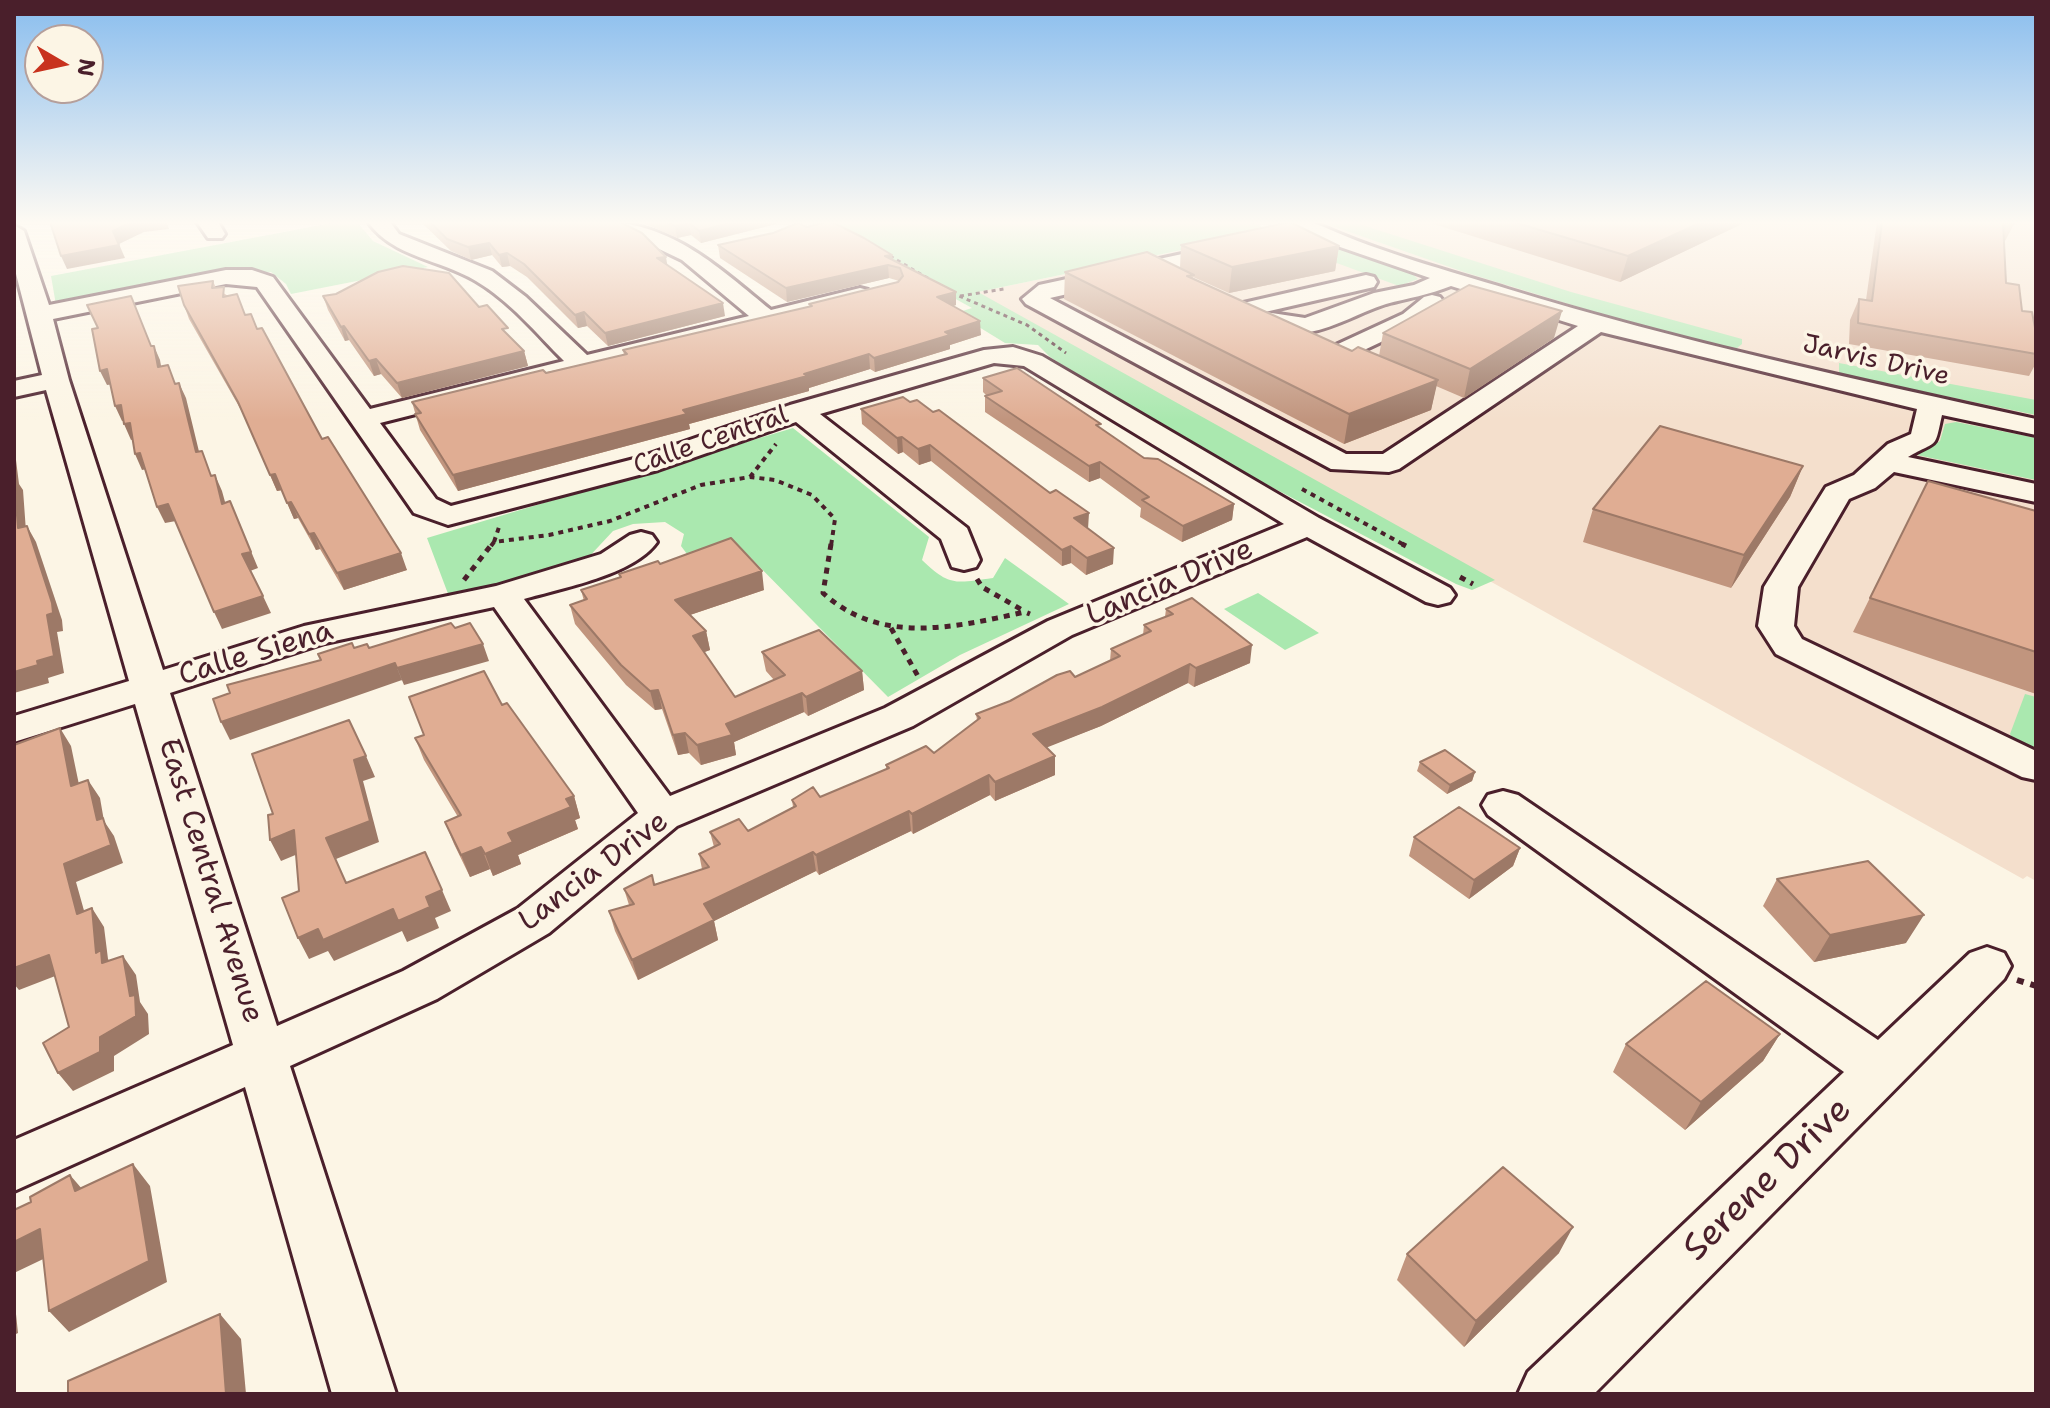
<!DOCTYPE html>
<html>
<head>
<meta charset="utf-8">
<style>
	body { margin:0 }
	#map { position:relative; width:2050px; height:1408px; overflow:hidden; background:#fcf5e5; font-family:"Shantell Sans",sans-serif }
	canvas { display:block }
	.frame { position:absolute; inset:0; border:16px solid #4a1f2b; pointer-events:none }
	.north { position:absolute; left:24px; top:24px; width:80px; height:80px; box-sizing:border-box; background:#fcf5e5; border:2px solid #b59f9b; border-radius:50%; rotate:99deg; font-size:22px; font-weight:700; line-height:32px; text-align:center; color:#4a1f2b }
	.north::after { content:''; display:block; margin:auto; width:28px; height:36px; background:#c8321e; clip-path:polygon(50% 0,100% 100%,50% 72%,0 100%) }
</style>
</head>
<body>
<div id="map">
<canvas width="2050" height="1408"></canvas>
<div class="frame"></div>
<div class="north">N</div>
</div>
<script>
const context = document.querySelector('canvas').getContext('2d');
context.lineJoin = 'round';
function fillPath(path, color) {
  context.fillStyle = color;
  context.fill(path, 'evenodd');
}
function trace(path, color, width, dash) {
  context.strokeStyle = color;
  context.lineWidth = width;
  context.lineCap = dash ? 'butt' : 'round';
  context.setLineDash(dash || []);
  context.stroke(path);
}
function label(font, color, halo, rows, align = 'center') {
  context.font = font + ' "Shantell Sans",sans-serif';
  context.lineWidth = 7;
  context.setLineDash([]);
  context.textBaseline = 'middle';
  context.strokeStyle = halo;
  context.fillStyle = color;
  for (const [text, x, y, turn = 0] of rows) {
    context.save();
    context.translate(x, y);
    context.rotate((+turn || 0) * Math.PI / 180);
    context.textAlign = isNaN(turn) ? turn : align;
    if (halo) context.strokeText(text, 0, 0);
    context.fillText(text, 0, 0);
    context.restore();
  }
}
fillPath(new Path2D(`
	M1318 222H2036V881L2027 876 2023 879 1427 546 968 294Z`), '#f4dfcc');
fillPath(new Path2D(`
	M337 222H357L373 241 428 267 291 294 286 284 271 272 228 273 56 305 51 276Z
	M814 222H1250L1274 231 978 292 1495 580 1472 590 1456 584 1163 430 1050 357 1038 345 1005 343 956 313 972 308 952 297 890 275 894 261 875 250 811 229Z
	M1321 222H1353L1571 292 1742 339V344L1737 348 1724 347 1608 316 1464 272Z
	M1312 239 1410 272 1418 279 1399 286 1288 245Z
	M1839 363 2036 400V415L1839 374Z
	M1956 422 2036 438V480L1917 455 1940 441 1945 424Z
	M793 428 929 537 922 560C950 587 956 583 993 578L1005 558 1069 604 960 655 888 697 739 546 693 562 681 546 684 534 665 522 633 524 613 531 586 560 450 599 427 538Z
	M1258 593 1319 633 1285 650 1224 609Z
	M2025 694 2036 697V755L2018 747 2010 734Z`), '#aae8af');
const minor = new Path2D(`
	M197 222H218L225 234 222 238H208Z
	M368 222H390L399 234 492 271 526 297 587 355 749 316 682 260 603 222C672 222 720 269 771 310L860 288 868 290 872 295 868 300 380 423 436 499 451 506 638 458 790 405 984 350 1013 347 1042 356 1319 518 1450 588 1455 595 1450 602 1438 605 1426 602 1307 537 1072 635 913 726 677 826 549 933 437 999 290 1066 396 1394H332L245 1087 14 1191V1140L233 1045 135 704 14 742V716L129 681 46 390 14 397V381L42 375 14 266V225L24 231 49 305 226 270H252L273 277 370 409 564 361C537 334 510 301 476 281 440 259 394 258 368 222ZM226 284 257 287 414 513 448 525 658 470 796 422 941 539 952 567 964 570 976 567 980 560 967 528 820 414 994 363 1024 366 1284 524 1048 621 885 708 670 796 524 599C562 588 634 575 657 542L652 535 641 532 630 535 601 554 496 586 304 626 163 670 69 380 53 319ZM494 607 638 813 517 909 403 971 277 1026 170 693 325 643Z
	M1286 222H1310L1324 227C1379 252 1449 271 1508 289 1681 342 1858 380 2036 419V435L1942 415C1934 451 1939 439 1908 457L2036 484V502L1894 472 1875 488 1849 499 1798 587 1794 626 1802 639 2036 751V780L2022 777 1776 654 1758 626 1764 587 1826 487 1854 475 1888 444 1911 434 1917 409 1601 332 1399 469 1389 472 1331 469 1026 304 1022 299 1039 285 1293 230 1288 228ZM1314 238 1430 278 1414 285 1374 293 1305 318 1265 312 1374 287 1377 282 1374 277 1366 275 1239 304 1234 312C1247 330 1290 335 1310 332 1336 327 1361 312 1386 304 1408 298 1429 295 1451 286L1578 326 1383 454H1346L1050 298Z
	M1432 295 1440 297 1444 302 1419 324 1343 360H1325L1321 355 1325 350 1403 314 1424 297Z
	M1503 791 1518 795 1878 1040 1970 953 1987 947 2004 953 2011 966 2004 979 1594 1394H1518L1528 1372 1844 1072 1488 815 1482 805 1488 795Z`);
trace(minor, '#4a1f2b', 6);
trace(new Path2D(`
	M890 256 929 279
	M952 293 1027 325 1066 353
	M960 296 1004 289`), '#4a1f2b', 3, [4, 4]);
trace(new Path2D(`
	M750 477 776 444
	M1302 489 1406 546
	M494 542 500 524
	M491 546 494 542 549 535 610 521 701 485 750 477 775 480 812 495 835 519 831 546`), '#4a1f2b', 4, [5, 5]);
trace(new Path2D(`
	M831 544 823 593C881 646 955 627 1025 612L1030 614
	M1402 544 1406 546
	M1460 577 1473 584
	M977 579 982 587 1024 611
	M464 580 492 544
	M891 628 919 678`), '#4a1f2b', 5, [6, 6]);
trace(new Path2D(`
	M2017 980 2036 986`), '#4a1f2b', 6, [7, 7]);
fillPath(minor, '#fcf5e5');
fillPath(new Path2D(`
	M421 222H620L725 316 608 346 587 326 578 328 527 277 510 266 502 267 492 255 471 260 451 251Z
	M641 222H776V224L701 243 691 235 677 238Z
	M1427 222H1746L1620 282Z
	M1877 222H2014V224L2004 243 2006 283 2036 333V363L2029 376 1849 344 1850 320 1859 299 1866 300Z
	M807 227 892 255 893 260 956 292V305L953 306 981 335 950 345V349L875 372 870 369 809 388V391L689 424 690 429 458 491 420 430 412 402 624 355 623 350 810 307 809 304 898 282 899 281 889 278 787 302 720 258 718 245Z
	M1181 245 1339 246 1335 271 1229 293 1193 277V278L1352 351 1379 356 1383 333 1554 338 1464 398 1436 386 1431 410 1344 444 1064 299 1065 272 1180 268Z
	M213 281 216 288 228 296 257 329 322 439 407 570 344 590 320 549 316 550 298 518 294 519 282 490 277 491 245 417 189 319 184 305Z
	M323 296 479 307 524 351 528 366 402 398 381 374 374 376 349 340 345 341 328 310Z
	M983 378 1101 429 1144 458 1234 504 1232 520 1182 542 1140 517 1141 508 1100 478 1089 482 985 412V396H987L983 392Z
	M861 409 1088 528 1113 564 1086 575 1071 563 1062 566 931 461 919 465 903 452 898 454 862 424Z
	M1803 466 1790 497 1731 588 1583 542 1593 509Z
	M1928 481 2036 511V694L1853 632Z
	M660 564 764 590 690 615 706 631 710 650 704 652 735 697 774 680 766 671 762 652 862 671 864 690 808 716 804 712 734 742 736 755 701 765 689 753 678 755 662 709 655 710 626 685 575 624 570 605 584 601 581 590 620 577 619 574Z
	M1166 609 1250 663 1194 687 1188 683 1101 726 1046 747 1055 775 995 801 990 795 913 834 911 831 819 875 816 871 714 921 718 940 638 980 615 931 609 911 629 905 624 889 652 875 655 884 702 869 699 854 714 847 710 832 748 831 793 807 792 800 820 797 886 769V765L934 753 977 720 976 714 1075 677 1110 661 1111 649 1143 635 1144 625 1165 617Z
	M502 705 574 796 580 818 575 820 578 829 518 855 521 864 493 876 490 869 470 877 454 844 445 822 458 817 424 760 415 738Z
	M1420 762 1475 772 1472 781 1447 794 1417 771Z
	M1414 837 1520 848 1513 866 1469 899 1409 856Z
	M1777 879 1906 943 1814 962 1763 906Z
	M1780 1034 1763 1061 1685 1130 1613 1072 1626 1044Z
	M1559 1253 1464 1347 1397 1280 1407 1254Z`), '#c1957e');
fillPath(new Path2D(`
	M132 222H167L169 229 144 232 119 244 125 258 67 269 61 256Z
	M734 222H776V224L701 243 699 231Z
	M1702 222H1746L1620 282 1628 256Z
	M689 223 691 235 677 238 675 226Z
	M489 243 492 255 471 260 468 247Z
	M1339 246 1335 271 1229 293 1232 267Z
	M507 253 510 266 502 267 499 255Z
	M892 255 893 266 888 265 889 278 787 302 786 288Z
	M666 257 668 269 657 258Z
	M956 292V305L937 311V297Z
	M723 303 725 316 608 346 605 333Z
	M1562 311 1554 338 1464 398 1470 369Z
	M584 312 587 326 578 328 575 315Z
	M980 321 981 335 950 345V349L875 372 874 358 945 332Z
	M344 326 349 340 345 341 341 327Z
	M154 346 160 360 164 382 158 367Z
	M524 351 528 366 402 398 397 383Z
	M869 354 870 369 809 388V391L689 424 690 429 458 491 453 475 683 410Z
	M376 359 381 374 374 376 369 361Z
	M107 369 114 384 107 385 100 371Z
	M1438 380 1431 410 1344 444 1349 414Z
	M179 383 186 398 203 468 196 452Z
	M121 405 128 420 122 421 115 406Z
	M130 423 138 438 131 440 124 424Z
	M902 437 903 452 898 454 897 438Z
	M14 444 19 484 23 490 27 545 18 528 14 480Z
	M930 445 931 461 919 465 918 449Z
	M140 453 147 469 142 470 135 454Z
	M1100 462V478L1089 482V466Z
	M1803 466 1790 497 1731 588 1744 555Z
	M275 474 282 490 277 491 270 475Z
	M215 475 222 491 230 520 222 504Z
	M230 501 258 568 250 571 242 554Z
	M291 502 298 518 294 519 287 503Z
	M168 504 176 521 165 523 157 507Z
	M1234 504 1232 520 1182 542 1183 526Z
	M1089 513 1088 529 1074 518Z
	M27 526 36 542 62 620 63 631 57 632 64 673 48 678 49 683 14 693V672Z
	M314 533 320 549 316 550 309 534Z
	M1071 546V563L1062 566V550Z
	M1114 548 1113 564 1086 575 1087 558Z
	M401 553 407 570 344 590 337 573Z
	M762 571 764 590 678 619 675 600Z
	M263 596 271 613 222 629 214 612Z
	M706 631 710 650 697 655 693 636Z
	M483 644 489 661 404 685 397 668Z
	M1252 645 1250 663 1194 687 1196 668Z
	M395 663 402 680 230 740 221 722Z
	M1190 664 1188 683 1101 726 1033 753V734Z
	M862 671 864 690 808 716 806 697Z
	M658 690 662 709 655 710 650 691Z
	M802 693 804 712 734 742 736 755 701 765 697 745 726 724Z
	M60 728 71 746 83 804 71 786Z
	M685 733 689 753 678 755 673 735Z
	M366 756 375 777 363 781 379 842 336 859 326 838 354 760Z
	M1055 756V775L995 801V782Z
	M1475 772 1472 781 1447 794 1450 785Z
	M989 775 990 795 913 834 912 814Z
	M88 780 100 798 104 821 114 836 123 863 76 882 90 932 77 914 64 864 97 820Z
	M574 796 580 818 575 820 578 829 518 855 521 864 493 876 485 854 508 833 566 799Z
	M909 811 911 831 819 875 816 855Z
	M294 830 305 851 281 861 270 840Z
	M481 847 490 869 470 877 461 855Z
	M1520 848 1513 866 1469 899 1474 880Z
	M813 852 816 871 714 921 718 940 638 980 632 960 704 904Z
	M442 890 451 911 435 918 439 928 407 942 402 931 334 961 328 951 309 959 298 938 318 929 393 909Z
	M92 908 104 927 108 959 114 969 115 982 96 953Z
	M1924 915 1906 943 1814 962 1830 935Z
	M49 955 63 973 19 990 14 984V968Z
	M123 956 136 975 140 1002 148 1014 149 1034 114 1056V1071L73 1091 58 1073 100 1037 130 996Z
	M1780 1034 1763 1061 1685 1130 1701 1102Z
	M133 1164 150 1186 167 1282 69 1332 49 1311Z
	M70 1175 89 1197 75 1191Z
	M1573 1227 1559 1253 1464 1347 1476 1321Z
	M40 1229 60 1251 14 1273V1242Z
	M14 1295 18 1333 14 1335Z
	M220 1314 241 1339 246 1394H226Z`), '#9d7967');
const building = new Path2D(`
	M50 222H132L113 231 119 245 61 256Z
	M430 222H620L642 233 666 257 657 258 723 303 605 333 584 312 575 315 524 264 507 253 499 255 489 243 468 247 447 239Z
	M666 222H734L699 231 689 223 675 226Z
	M826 222H832L864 238 892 255 885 256 956 292 937 297 980 321 945 332 950 335 874 358 869 354 804 374 807 376 683 410 687 414 453 475 415 414 421 413 412 402 543 370 546 373 627 354 623 350 812 306 809 304 898 282 903 276 900 268 888 265 786 288 718 245 773 233 798 223 807 227Z
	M1290 222 1339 246 1232 267 1181 245Z
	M1513 222H1702L1628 256Z
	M1882 222H2014V224L2003 222 2006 283 2019 285 2022 311 2032 312 2036 333V354L1858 323 1859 299 1872 301Z
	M1147 252 1194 275 1187 276 1352 351 1358 347 1438 380 1349 414 1065 272Z
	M403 266 449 273 479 307 487 305 508 328 502 329 524 351 397 383 376 359 369 361 344 326 341 327 323 296 336 294 378 272Z
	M213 281 212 288 224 287 223 297 237 294 245 315 251 314 257 329 262 328 322 439 328 437 401 553 337 573 314 533 309 534 291 502 287 503 275 474 270 475 238 402 184 305 178 286Z
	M1469 285 1562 311 1470 369 1383 333Z
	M131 296 151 346H154L158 367 168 365 175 384 179 383 196 452 202 451 211 476 215 475 222 504 230 501 251 552 242 554 263 596 214 612 168 504 157 507 140 453 135 454 130 423 124 424 121 405 115 406 107 369 100 371 92 329 98 328 87 305Z
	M1017 368 1101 424 1096 425 1144 458 1158 459 1234 504 1183 526 1142 500 1149 497 1100 462 1089 466 985 396 1002 391 983 378Z
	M903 397 910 402 917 400 933 412 939 410 1050 493 1056 490 1089 513 1074 518 1114 548 1087 558 1071 546 1062 550 930 445 918 449 902 437 897 438 861 409Z
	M1660 426 1803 466 1744 555 1593 509Z
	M14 477 18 528 27 526 52 603 53 613 47 615 54 656 37 661 38 665 14 672Z
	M1928 481 2036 511V652L1870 598Z
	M731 538 762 571 675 600 706 631 693 636 735 697 785 675 762 652 819 630 862 671 806 697 802 693 726 724 732 735 697 745 685 733 673 735 658 690 650 691 621 665 570 605 587 599 581 590 621 577 619 574 658 561 660 564Z
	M1192 598 1252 645 1196 668 1190 664 1102 707 1033 734 1055 756 995 782 989 775 912 814 909 811 816 855 813 852 704 904 714 920 632 960 609 911 634 904 624 889 652 875 654 885 709 867 699 854 720 844 710 832 739 819 748 831 796 806 792 800 813 787 820 797 889 768 886 765 926 746 934 753 980 718 976 714 1010 701 1057 675 1070 671 1075 677 1120 656 1111 649 1151 631 1144 625 1173 614 1166 609Z
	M451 623 455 628 470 623 483 644 397 668 395 663 221 722 213 699 230 693 227 685 321 660 318 654 352 643 354 648 367 644 369 648Z
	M484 671 502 705 507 703 574 796 566 799 571 807 508 833 513 842 485 854 481 847 461 855 445 822 461 815 415 738 424 735 409 697Z
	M349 720 366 756 354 760 370 821 326 838 346 883 425 852 442 890 426 897 430 907 398 921 393 909 323 940 318 929 298 938 282 898 299 891 294 830 270 840 268 815 273 814 252 754Z
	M60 728 71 786 88 780 97 820 103 818 111 845 64 864 77 914 92 908 96 953 101 950 102 963 123 956 130 996 135 995 136 1016 100 1037V1052L58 1073 43 1043 69 1027 49 955 14 968V745Z
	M1445 750 1475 772 1450 785 1420 762Z
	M1459 807 1520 848 1474 880 1414 837Z
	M1868 861 1924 915 1830 935 1777 879Z
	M1706 981 1780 1034 1701 1102 1626 1044Z
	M133 1164 149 1261 49 1311 40 1229 14 1242V1210L31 1202 30 1197 70 1175 75 1191Z
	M1503 1167 1573 1227 1476 1321 1407 1254Z
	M220 1314 226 1394H68V1381Z`);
fillPath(building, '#e0ad93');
trace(building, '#9d7967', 2);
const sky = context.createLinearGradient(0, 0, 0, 420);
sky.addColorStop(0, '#89bdee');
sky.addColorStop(0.53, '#fefaf3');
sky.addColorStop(1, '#fefaf300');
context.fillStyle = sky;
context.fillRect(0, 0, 2050, 420);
label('26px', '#4a1f2b', '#fcf5e5', [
	["Jarvis Drive",1876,361,13],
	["Calle Central",711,441,-19]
]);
label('30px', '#4a1f2b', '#fcf5e5', [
	["Lancia Drive",1170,583,-23],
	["Calle Siena",256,654,-17],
	["Lancia Drive",594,872,-37],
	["East Central Avenue",210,881,73]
]);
label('36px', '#4a1f2b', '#fcf5e5', [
	["Serene Drive",1768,1180,-44]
]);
</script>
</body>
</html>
